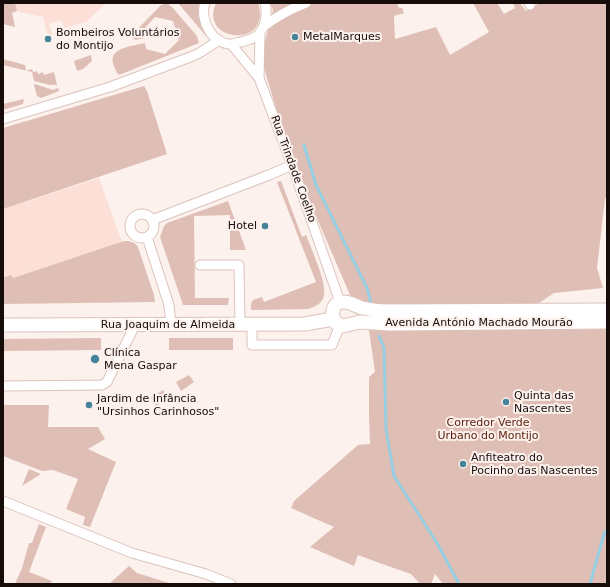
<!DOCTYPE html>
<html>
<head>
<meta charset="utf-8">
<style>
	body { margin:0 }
	#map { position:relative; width:610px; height:587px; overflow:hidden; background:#fcf1ed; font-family:"DejaVu Sans",sans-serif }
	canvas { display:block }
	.frame { position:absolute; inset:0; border:4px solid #160d0b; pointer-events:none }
</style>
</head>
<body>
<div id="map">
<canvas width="610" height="587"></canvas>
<div class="frame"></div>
</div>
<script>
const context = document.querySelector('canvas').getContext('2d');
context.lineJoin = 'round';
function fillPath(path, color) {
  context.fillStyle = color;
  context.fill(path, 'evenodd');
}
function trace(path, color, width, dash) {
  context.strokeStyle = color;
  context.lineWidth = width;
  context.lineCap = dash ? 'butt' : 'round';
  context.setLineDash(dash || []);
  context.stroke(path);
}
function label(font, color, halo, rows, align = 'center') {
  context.font = font + ' "DejaVu Sans",sans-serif';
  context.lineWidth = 4;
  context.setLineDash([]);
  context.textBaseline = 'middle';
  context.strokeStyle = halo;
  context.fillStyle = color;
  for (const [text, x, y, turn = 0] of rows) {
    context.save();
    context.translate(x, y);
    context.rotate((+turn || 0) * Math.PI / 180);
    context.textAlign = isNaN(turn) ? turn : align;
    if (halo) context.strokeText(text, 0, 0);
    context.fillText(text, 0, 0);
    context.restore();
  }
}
fillPath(new Path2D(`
	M15 3H106L86 22 64 28 61 20 49 24 53 36 47 33 43 17 17 11Z
	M99 178 122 242 13 278 11 275 3 278V209Z`), '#fce0d7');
fillPath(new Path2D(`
	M3 3H15L17 11 12 13 15 27 3 24Z
	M167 3 172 7 197 36 199 43 119 75C116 72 114 67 113 63 109 47 134 46 145 43L146 49 165 54 179 40 173 21 155 17 142 31 144 38 136 40 132 38V35L161 5Z
	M178 3H200L198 17 208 35 206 36Z
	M216 3H258C273 49 198 43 216 3Z
	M270 3H397L399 8H402L404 13 394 16 395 39 436 27 450 55 489 32 473 3H497L504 14 515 8 513 3H520L526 11 537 5 536 3H607V196L605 199 597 268 603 288 554 293 536 305 607 328V584H443L435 574 431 584H420L411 574 382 564 358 555 354 566 310 547 334 527 291 508 294 501 358 445 370 444 369 416V377L375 372 369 331 371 328 363 308 360 307 350 295 313 209 284 135 261 58 273 10Z
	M91 55 92 61 83 69 77 71 74 61Z
	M3 59 25 65 26 71 32 69 33 72 37 71 38 74 43 72 44 75 54 72 57 85H50L34 81 32 72 3 65Z
	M35 84 53 90 58 88 59 91 41 98 37 96 34 85Z
	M144 86 147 91 167 154 3 209V128Z
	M24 99 23 104 3 110V104Z
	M281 181 302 237 306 235C311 248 327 283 324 295 323 303 316 306 309 309L251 310V304L253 300 262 297 264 302 316 282 277 182Z
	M228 201 246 250H230V215L194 216 195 298H229L228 305H183L160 237 164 226 167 223Z
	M124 241C130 241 135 242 138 247L154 295 155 302 3 304V278L11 275 13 278Z
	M101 338V350L3 351V339Z
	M169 338H233V350H169Z
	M189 375 194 382 181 391 176 382Z
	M163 390 168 398 156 406 151 398Z
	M3 405H49L48 427H98L105 439 88 449 116 462 90 527 83 525 85 517 66 509 78 479 53 470 42 471 3 456Z
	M29 469 41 474 22 486Z
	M39 524 46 527 29 572 52 581 50 584H15L22 568 29 543H32Z
	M129 566 137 573 172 584H109Z`), '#dfbfb5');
trace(new Path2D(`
	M304 145 316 185 367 288 372 307
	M379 336 384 348 386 429 394 476 437 543 459 584
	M590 584 604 534 607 530`), '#97cee1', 3);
const minor = new Path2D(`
	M205 3C199 19 212 45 232 44 234 44 238 42 241 42 244 41 249 40 253 38 265 33 268 15 265 3
	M529 3 530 5
	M263 27C277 16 290 9 306 3
	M231 44 259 78 292 165 340 302
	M259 78 260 32
	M3 119 110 87 193 56 201 52 219 40
	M130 226a12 12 0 1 1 24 0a12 12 0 1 1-24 0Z
	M152 220 269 175 292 165
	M147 237 169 305 171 325
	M200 265H239L240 325
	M252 324V345H332L340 325
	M3 386 102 385 107 382 135 325
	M3 501 132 553 206 574 231 584`);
const secondary = new Path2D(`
	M607 310 388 311C379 311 371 310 362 308 356 306 350 302 344 302 332 301 330 315 336 323L343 326 360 322 390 324 607 322
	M3 325 305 324 333 319`);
trace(minor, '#ddc3ba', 11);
trace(secondary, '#ddc3ba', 15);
trace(minor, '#fff', 9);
trace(secondary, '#fff', 13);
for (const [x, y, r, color] of [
	[295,37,4,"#458499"],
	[48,39,4,"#458499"],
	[265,226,4,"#458499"],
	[95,359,5,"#458499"],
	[506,402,4,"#458499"],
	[89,405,4,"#458499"],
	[463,464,4,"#458499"]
]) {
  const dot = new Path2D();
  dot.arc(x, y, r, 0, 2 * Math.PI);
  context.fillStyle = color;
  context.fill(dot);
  trace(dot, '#fcf1ed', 1.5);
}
label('11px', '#160d0b', '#fcf1ed', [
	["Bombeiros Voluntários",56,33],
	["do Montijo",56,46],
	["MetalMarques",303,37],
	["Hotel",257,226,"right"],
	["Clínica",104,353],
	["Mena Gaspar",104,366],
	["Quinta das",514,396],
	["Nascentes",514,409],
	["Jardim de Infância",97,399],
	["\"Ursinhos Carinhosos\"",97,412],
	["Anfiteatro do",471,458],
	["Pocinho das Nascentes",471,471]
], 'left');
label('11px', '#160d0b', '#fcf1ed', [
	["Rua Trindade Coelho",293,169,70],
	["Avenida António Machado Mourão",479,323],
	["Rua Joaquim de Almeida",168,325]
]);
label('11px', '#5d220c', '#fcf1ed', [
	["Corredor Verde",488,423],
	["Urbano do Montijo",488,436]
]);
</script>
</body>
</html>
